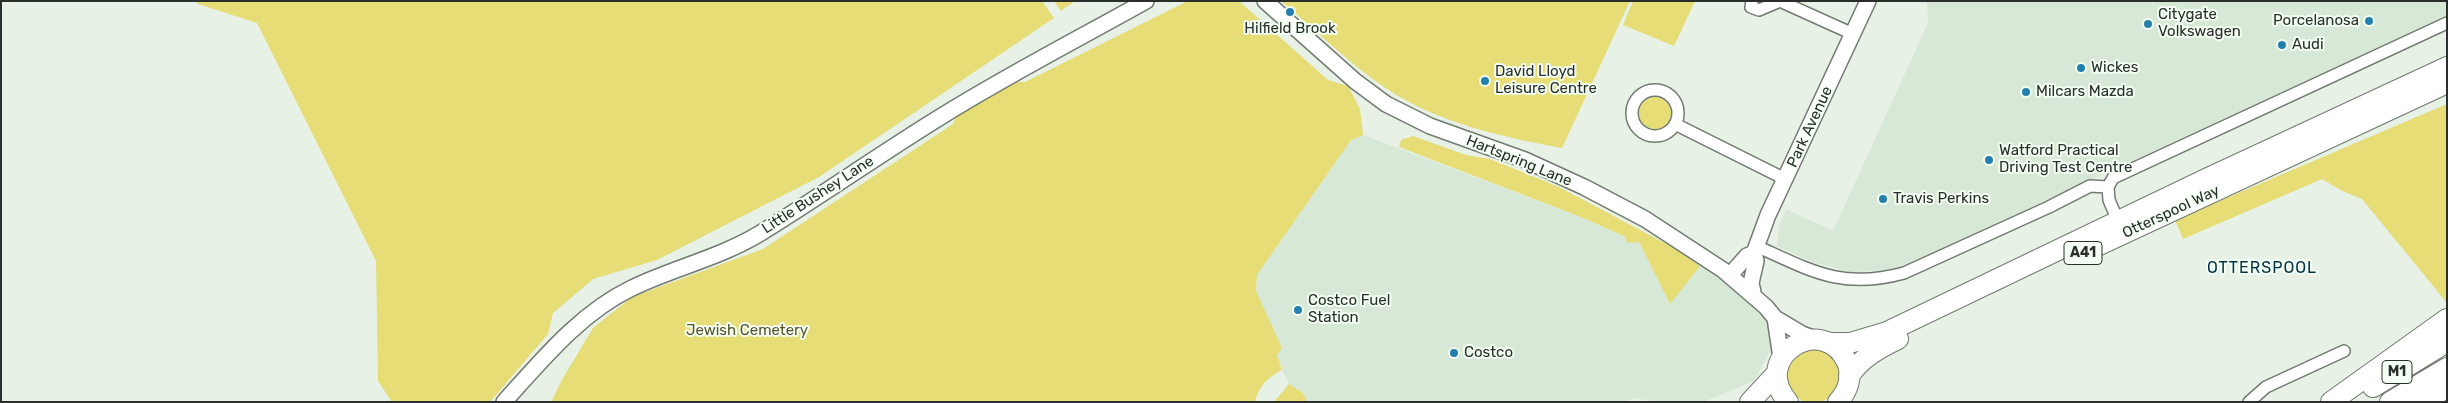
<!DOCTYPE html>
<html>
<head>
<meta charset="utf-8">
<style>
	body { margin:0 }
	#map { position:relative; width:2448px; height:403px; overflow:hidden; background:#e7f1e5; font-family:Rubik,sans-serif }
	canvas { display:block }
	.frame { position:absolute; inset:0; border:2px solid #2b2f2b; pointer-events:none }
</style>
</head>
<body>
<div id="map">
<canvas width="2448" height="403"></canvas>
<div class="frame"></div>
</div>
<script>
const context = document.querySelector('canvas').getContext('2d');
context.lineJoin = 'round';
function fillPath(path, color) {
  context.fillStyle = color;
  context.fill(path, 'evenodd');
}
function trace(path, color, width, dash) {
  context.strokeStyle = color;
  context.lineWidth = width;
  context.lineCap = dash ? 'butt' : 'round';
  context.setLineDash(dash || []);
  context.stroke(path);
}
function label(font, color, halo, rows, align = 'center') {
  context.font = font + ' Rubik,sans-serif';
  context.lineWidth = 4;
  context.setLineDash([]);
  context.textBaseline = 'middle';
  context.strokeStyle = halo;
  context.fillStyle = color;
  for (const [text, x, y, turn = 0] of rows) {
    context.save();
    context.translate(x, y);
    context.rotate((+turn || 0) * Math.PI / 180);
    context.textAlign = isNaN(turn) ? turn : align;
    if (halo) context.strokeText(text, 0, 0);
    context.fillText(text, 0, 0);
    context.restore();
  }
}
fillPath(new Path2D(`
	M1927 1H2447V16L1912 262 1889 270 1851 272 1813 262 1777 246 1779 227 1786 209 1833 231 1928 23Z
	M1363 135 1581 217 1639 242 1670 303 1703 262 1765 315 1777 339 1754 381 1703 402H1661L1633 398 1626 402H1307L1303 393 1289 384 1282 370 1256 291 1257 275 1351 140Z`), '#d8e8d6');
fillPath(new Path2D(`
	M196 1H1042L1054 18 819 177 657 260 593 279 553 313 548 334 490 402H392L378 381 376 261 257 23 198 4Z
	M1054 1H1075L1061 11Z
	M1188 1H1239L1328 80 1348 86 1360 109 1363 135 1351 140 1257 275 1256 291 1282 348 1277 355 1282 370C1269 376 1258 387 1255 402H551L563 378 593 328 632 297 763 249 953 124 956 116 1015 82H1025Z
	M1281 1H1630L1562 148C1503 137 1438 123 1387 89 1349 64 1316 30 1281 1Z
	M1633 1H1695L1674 46 1623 25Z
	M1639 113a16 16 0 1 1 32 0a16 16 0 1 1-32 0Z
	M2447 104V303L2362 199 2342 191 2322 179 2183 239 2175 220Z
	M1413 136 1466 155 1490 159 1559 187 1674 248 1700 266 1670 304 1639 242 1627 243 1626 237 1581 217 1399 147 1401 140Z
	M1786 376a27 27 0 1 1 54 0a27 27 0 1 1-54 0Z
	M1289 384 1303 393 1307 402H1274Z`), '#e6dd76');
const street = new Path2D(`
	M1752 1 1751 7 1759 10 1780 1
	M1780 1 1853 34
	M1632 113a23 23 0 1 1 46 0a23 23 0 1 1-46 0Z
	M1675 124 1785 179
	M2108 187 2109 200 2118 221
	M1756 246C1812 271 1842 290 1904 273L2049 207 2090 186 2108 187 2113 178 2447 23
	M2249 402 2266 387 2344 351`);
const secondary = new Path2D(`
	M1265 1 1355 81 1386 104 1430 126 1525 160 1584 187 1645 219 1723 270 1766 307 1775 318 1802 334 1818 340
	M1730 275 1747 256 1754 253
	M1754 297 1751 283 1756 261 1754 253 1768 215 1868 1
	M1775 318 1781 358
	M504 402C542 360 580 313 632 288 673 268 719 258 759 234 821 196 880 154 942 116 1008 75 1078 39 1146 1`);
const highway = new Path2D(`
	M2097 246 2447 83
	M1829 343H1850L1887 332 2204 180 2447 67
	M1849 376C1861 358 1879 348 1898 339
	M2373 387 2447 342
	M1750 402 1777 373
	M1788 402C1749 357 1823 311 1847 362 1853 376 1848 391 1838 402
	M2331 402 2447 319
	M2390 402 2447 368
	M2421 402 2447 388`);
trace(street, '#727b71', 14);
trace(secondary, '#727b71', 18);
trace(highway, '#727b71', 22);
trace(street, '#fff', 11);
trace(secondary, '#fff', 15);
trace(highway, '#fff', 20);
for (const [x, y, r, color] of [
	[1290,12,5,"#2380ad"],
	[2369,21,5,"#2380ad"],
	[2148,24,5,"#2380ad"],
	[2282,45,5,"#2380ad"],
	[2081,68,5,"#2380ad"],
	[1485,81,5,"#2380ad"],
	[2026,92,5,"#2380ad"],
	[1989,160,5,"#2380ad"],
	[1883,199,5,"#2380ad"],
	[1298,310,5,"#2380ad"],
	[1454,353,5,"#2380ad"]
]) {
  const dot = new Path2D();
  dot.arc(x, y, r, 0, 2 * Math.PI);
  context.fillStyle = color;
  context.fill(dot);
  trace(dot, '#f4fff3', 2);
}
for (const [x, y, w] of [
	[2083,253,38],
	[2397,372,30]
]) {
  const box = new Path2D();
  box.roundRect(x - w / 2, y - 11.5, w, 23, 4);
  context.fillStyle = '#f4fff3';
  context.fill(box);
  trace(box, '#2b2f2b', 1);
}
label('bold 14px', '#2b2f2b', null, [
	["A41",2083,253],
	["M1",2397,372]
]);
label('15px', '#2b2f2b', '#f4fff3', [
	["Citygate",2158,15],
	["Volkswagen",2158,32],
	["Porcelanosa",2359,21,"right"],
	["Hilfield Brook",1290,29,"center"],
	["Audi",2292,45],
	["Wickes",2091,68],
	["David Lloyd",1495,72],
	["Leisure Centre",1495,89],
	["Milcars Mazda",2036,92],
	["Watford Practical",1999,151],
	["Driving Test Centre",1999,168],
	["Travis Perkins",1893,199],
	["Costco Fuel",1308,301],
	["Station",1308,318],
	["Costco",1464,353]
], 'left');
label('15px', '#2b2f2b', '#f4fff3', [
	["Park Avenue",1810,127,-65],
	["Hartspring Lane",1519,161,22],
	["Little Bushey Lane",818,195,-33],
	["Otterspool Way",2171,212,-25]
]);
label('15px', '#585428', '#f4fff3', [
	["Jewish Cemetery",747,331]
]);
context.letterSpacing = '1px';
label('16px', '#033146', '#f4fff3', [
	["OTTERSPOOL",2262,268]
]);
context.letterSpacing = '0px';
</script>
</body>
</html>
